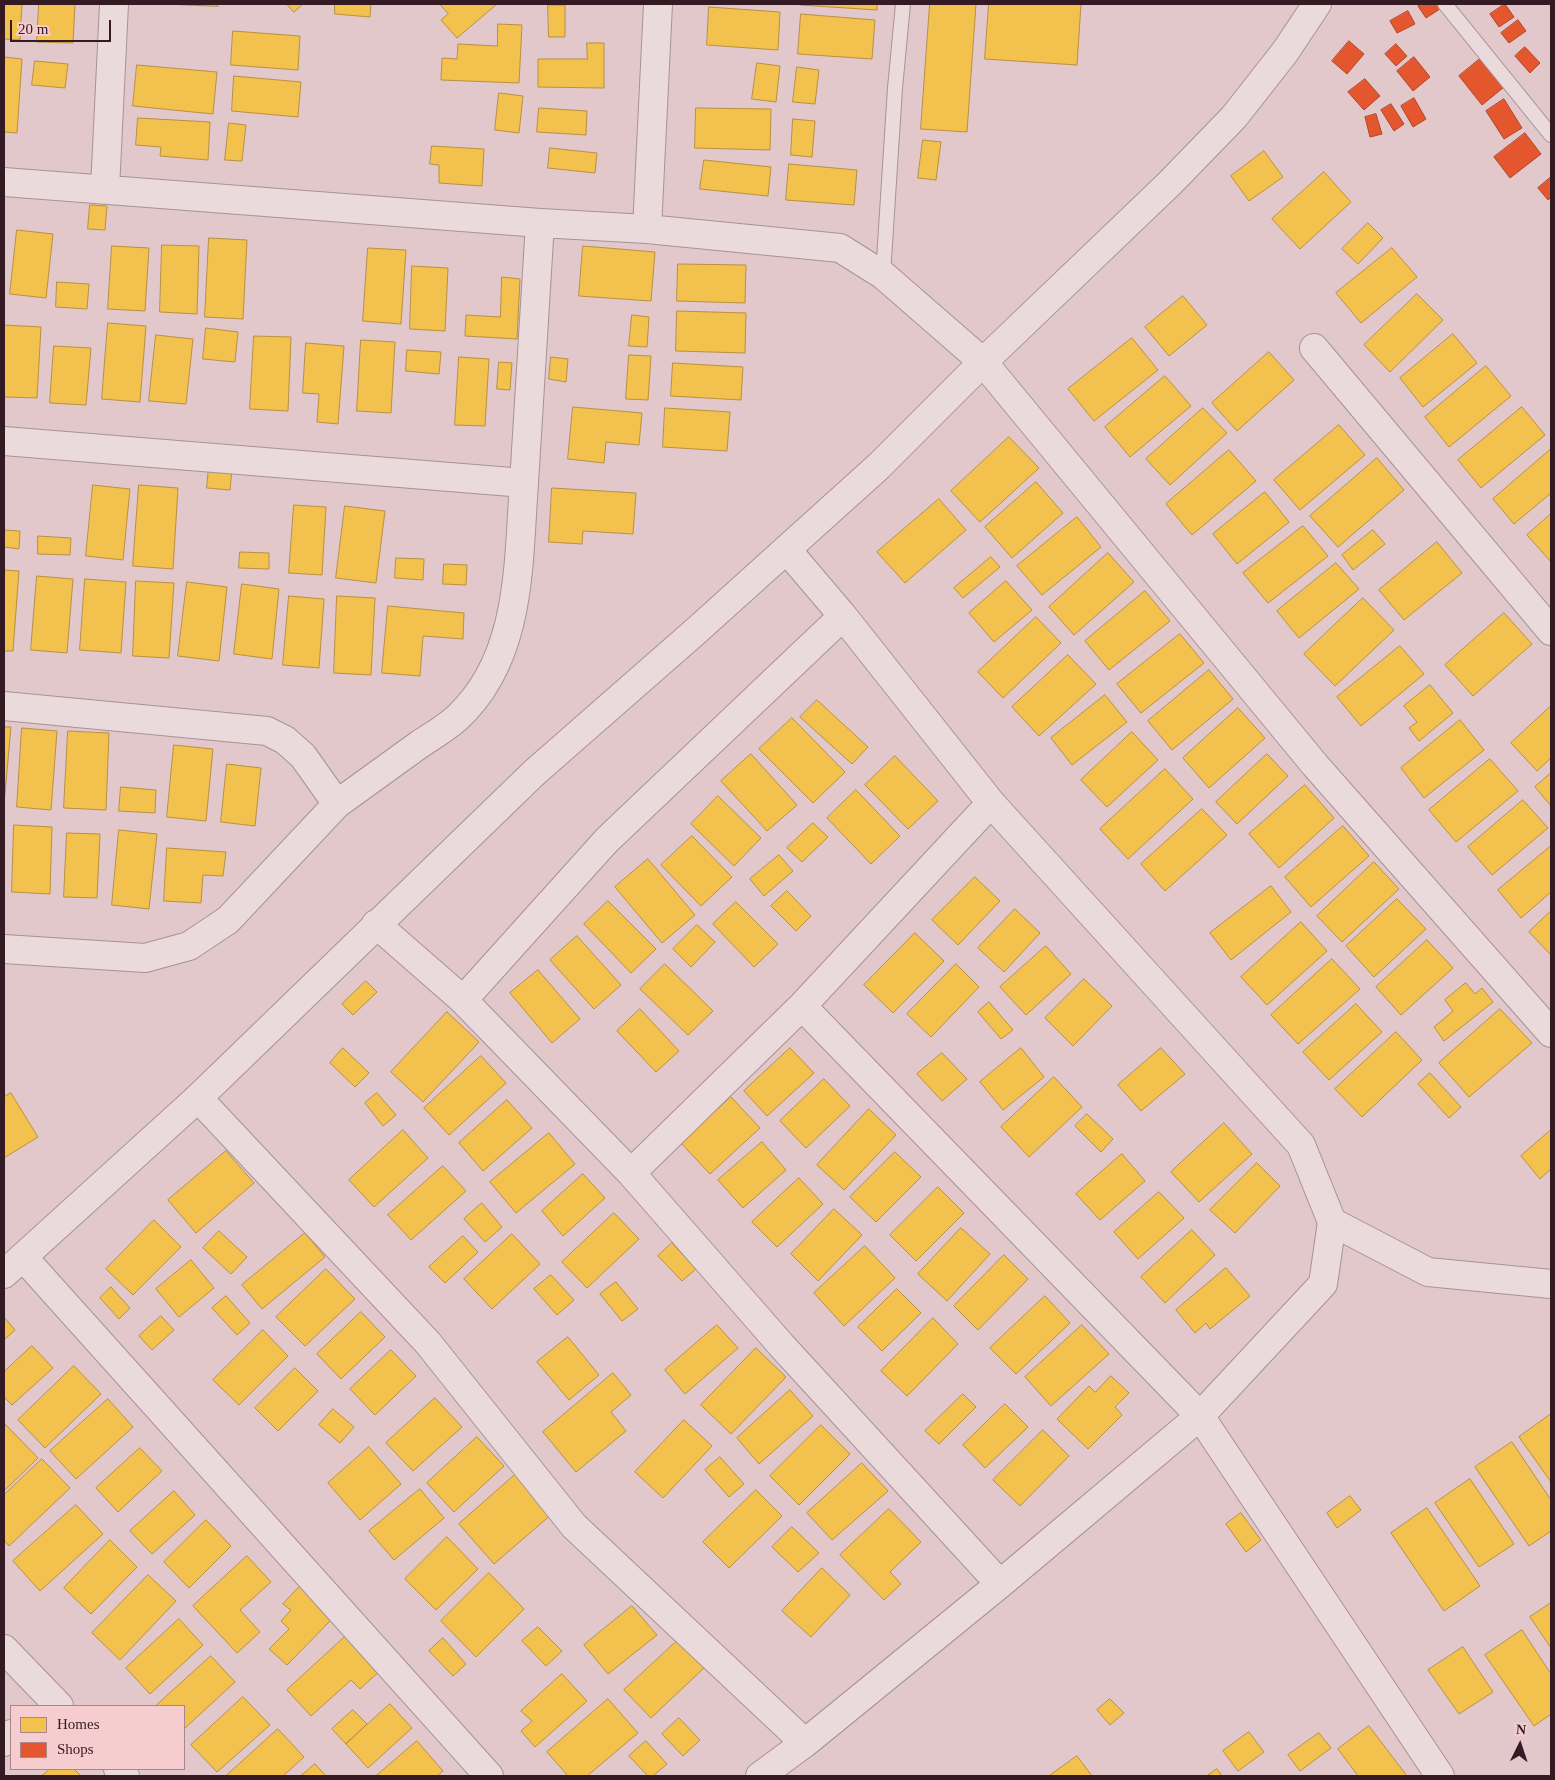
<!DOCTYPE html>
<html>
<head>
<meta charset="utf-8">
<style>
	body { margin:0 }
	#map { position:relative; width:1555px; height:1780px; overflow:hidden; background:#e2c8ca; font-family:"Times New Roman",serif }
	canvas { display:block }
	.frame { position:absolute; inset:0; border:5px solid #341b23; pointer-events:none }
	.legend { position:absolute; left:10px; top:1705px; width:175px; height:65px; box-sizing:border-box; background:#f5cdcf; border:1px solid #a8868a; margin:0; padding:6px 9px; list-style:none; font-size:15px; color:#341b23 }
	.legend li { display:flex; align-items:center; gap:10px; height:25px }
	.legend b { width:25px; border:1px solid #a8868a }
	.north { position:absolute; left:1495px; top:1720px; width:50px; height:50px; -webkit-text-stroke:4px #f5cdcf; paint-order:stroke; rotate:4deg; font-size:14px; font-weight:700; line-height:20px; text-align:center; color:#341b23 }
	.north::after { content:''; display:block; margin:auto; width:18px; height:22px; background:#341b23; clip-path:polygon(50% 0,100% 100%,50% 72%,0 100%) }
	.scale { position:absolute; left:10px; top:20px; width:101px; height:22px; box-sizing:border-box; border:2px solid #341b23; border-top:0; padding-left:6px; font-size:15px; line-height:18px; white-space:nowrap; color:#341b23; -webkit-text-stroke:4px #f5cdcf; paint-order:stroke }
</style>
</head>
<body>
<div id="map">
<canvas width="1555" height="1780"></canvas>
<div class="frame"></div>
<ul class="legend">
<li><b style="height:14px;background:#f2c14e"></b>Homes</li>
<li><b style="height:14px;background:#e4572e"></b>Shops</li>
</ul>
<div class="north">N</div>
<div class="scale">20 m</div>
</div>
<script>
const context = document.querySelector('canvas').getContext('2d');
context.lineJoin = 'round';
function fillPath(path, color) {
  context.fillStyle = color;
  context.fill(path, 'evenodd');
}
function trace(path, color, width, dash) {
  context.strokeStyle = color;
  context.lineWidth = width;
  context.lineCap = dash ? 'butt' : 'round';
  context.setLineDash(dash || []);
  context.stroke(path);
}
const homes = new Path2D(`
	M4 4H22L20 40 4 39Z
	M39 4H75L73 43 37 42Z
	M165 4H218V6Z
	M287 4H303L294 12Z
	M335 4H371L370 17 335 14Z
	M440 4H497L457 38 441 20 448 14Z
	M800 4H877V10L800 5Z
	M930 4H976L967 132 921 129Z
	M989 4H1081L1077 65 985 59Z
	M548 5H565V37H549Z
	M709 7 780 12 778 50 707 45Z
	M801 14 875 20 872 59 798 54Z
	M498 24 522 25 519 83 441 80 442 58 457 59 458 44 497 46Z
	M233 31 300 36 298 70 231 65Z
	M587 43H604V88L538 87V59H587Z
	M4 57 22 59 17 133 4 132Z
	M35 61 68 64 65 88 32 85Z
	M757 63 780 66 776 102 752 99Z
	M137 65 217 72 213 114 133 106Z
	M797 67 819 70 815 104 793 102Z
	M234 76 301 82 298 117 232 111Z
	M499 93 523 96 519 133 495 130Z
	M539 108 587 111 586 135 537 132Z
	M696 108 771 109 770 150 695 148Z
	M138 118 210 122 208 160 160 156 161 147 136 145Z
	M793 119 815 121 812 157 791 155Z
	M229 123 246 125 242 161 225 160Z
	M923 140 941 142 936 180 918 178Z
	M432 146 484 149 482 186 439 183V165L430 164Z
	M550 148 597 153 595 173 548 168Z
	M1264 151 1283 177 1249 201 1231 176Z
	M704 160 771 167 768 196 700 189Z
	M789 164 857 170 854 205 786 200Z
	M1324 172 1351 202 1300 249 1272 219Z
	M90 205 107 206 105 230 88 229Z
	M1368 223 1383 238 1358 264 1342 249Z
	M17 230 53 234 46 298 10 294Z
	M209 238 247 240 243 319 205 317Z
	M162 245 199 246 197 314 160 312Z
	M112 246 149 248 145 311 108 309Z
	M583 246 655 252 651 301 579 296Z
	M368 248 406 250 401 324 363 321Z
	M1392 248 1417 277 1361 323 1336 293Z
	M678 264 746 265 745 303 677 301Z
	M412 266 448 268 445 331 410 329Z
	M502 277 520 279 517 339 465 336 466 315 500 317Z
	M57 282 89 284 87 309 56 307Z
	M1417 294 1443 320 1390 372 1364 345Z
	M1183 296 1207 325 1169 356 1145 327Z
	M677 311 746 313 745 353 676 351Z
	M632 315 649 317 647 347 629 346Z
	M108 323 146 326 140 402 102 399Z
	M4 325 41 327 37 398 4 397Z
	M206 328 238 332 235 362 203 359Z
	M1453 334 1477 363 1423 407 1400 378Z
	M156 335 193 339 186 404 149 401Z
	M254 336 291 337 288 411 250 409Z
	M1132 338 1158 370 1094 421 1068 389Z
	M361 340 395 342 391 413 357 411Z
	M306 343 344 346 338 424 317 422 319 394 303 393Z
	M54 346 91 348 86 405 50 403Z
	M407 350 441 352 439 374 406 371Z
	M1269 352 1294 380 1237 431 1212 403Z
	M629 355 651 356 648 400 626 399Z
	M459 357 489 359 485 426 455 425Z
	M551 357 568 359 566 382 549 379Z
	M499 362 512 363 510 390 497 389Z
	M673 363 743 367 741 400 671 396Z
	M1486 366 1511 396 1449 447 1425 417Z
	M1165 376 1191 406 1130 457 1105 427Z
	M573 407 642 413 639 445 606 442 604 463 568 459Z
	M1522 407 1545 435 1481 488 1458 460Z
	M665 408 730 412 727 451 663 447Z
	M1203 408 1227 433 1170 485 1146 459Z
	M1339 425 1365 455 1300 510 1274 480Z
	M1009 437 1039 468 980 522 951 491Z
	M1551 449V493L1514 524 1493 499Z
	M1229 450 1256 481 1192 535 1166 504Z
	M1377 458 1404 490 1338 547 1310 516Z
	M209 466 232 469 230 490 207 488Z
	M1036 482 1063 513 1012 558 985 527Z
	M93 485 130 489 123 560 86 556Z
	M139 485 178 488 173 569 133 566Z
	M552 488 636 493 633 534 583 531 582 544 549 542Z
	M1265 492 1289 522 1237 564 1213 534Z
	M939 499 966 530 905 583 877 552Z
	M294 505 326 507 322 575 289 573Z
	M345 506 385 511 376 583 336 578Z
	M1551 514V562L1527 535Z
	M1077 517 1101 547 1042 595 1017 566Z
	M1303 526 1328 556 1268 603 1243 573Z
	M4 530 20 531 19 549 4 547Z
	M1373 530 1385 544 1353 570 1342 555Z
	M38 536 71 538 70 555 38 554Z
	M1437 542 1462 573 1404 620 1379 590Z
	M240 552 269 553V569L239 568Z
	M1108 553 1134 582 1074 635 1049 607Z
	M991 557 1000 567 963 598 954 588Z
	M396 558 424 559 423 580 395 578Z
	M1336 563 1359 589 1299 638 1277 611Z
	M444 564 467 565 466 585 443 584Z
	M4 570 19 571 13 651H4Z
	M37 576 73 579 67 653 31 650Z
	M85 579 126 582 121 653 80 650Z
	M136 581 174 583 169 658 133 656Z
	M1006 581 1032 610 994 642 969 613Z
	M187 582 227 587 219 661 178 656Z
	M242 584 279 589 272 659 234 654Z
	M1145 591 1170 621 1109 670 1085 641Z
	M289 596 324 599 319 668 283 665Z
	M337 596 375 598 371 675 334 673Z
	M1363 598 1394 630 1335 686 1304 654Z
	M388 606 464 613 463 639 423 636 420 676 382 673Z
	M1504 613 1532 644 1473 696 1445 665Z
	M1036 617 1061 643 1003 698 978 672Z
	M1180 634 1204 663 1141 713 1117 684Z
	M1400 646 1424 674 1361 726 1337 697Z
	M1068 655 1096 684 1039 736 1012 707Z
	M1209 670 1233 699 1172 750 1148 721Z
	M1430 685 1453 713 1419 741 1409 728 1417 722 1404 706Z
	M1105 695 1127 722 1072 765 1051 738Z
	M817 700 868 747 852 764 800 717Z
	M1551 706V758L1537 771 1511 743Z
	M1238 708 1265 738 1209 788 1183 758Z
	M792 718 845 772 813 803 759 749Z
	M1460 720 1484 750 1424 798 1401 768Z
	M4 727H11L4 804Z
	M22 728 57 731 51 810 17 807Z
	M68 731 109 733 106 810 64 808Z
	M1132 732 1158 760 1107 807 1081 780Z
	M174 745 213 749 206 821 167 817Z
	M751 754 797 805 767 831 721 781Z
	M1267 754 1288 776 1237 824 1216 802Z
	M895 756 938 801 908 829 865 785Z
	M1490 759 1518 791 1456 842 1429 810Z
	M227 764 261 768 255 826 221 822Z
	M1165 769 1193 799 1128 859 1100 829Z
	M1551 773V806L1535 787Z
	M1305 785 1334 818 1279 868 1249 834Z
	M121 787 156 790 155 813 119 811Z
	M856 790 900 836 871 864 827 818Z
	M718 796 761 838 734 866 691 824Z
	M1523 800 1548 828 1492 875 1468 847Z
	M1202 809 1227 835 1165 891 1141 864Z
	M813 823 828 837 802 862 787 848Z
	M14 825 52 827 50 894 12 892Z
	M1343 826 1369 856 1311 907 1285 877Z
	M119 830 157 834 149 909 112 905Z
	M67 833 100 834 97 898 64 897Z
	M692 836 732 877 701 906 661 865Z
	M1551 846V892L1521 918 1498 890Z
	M167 848 226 852 223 876 203 875 201 903 164 901Z
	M779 855 793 871 764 896 750 879Z
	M648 859 695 915 662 943 615 887Z
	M1374 862 1399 889 1342 942 1317 916Z
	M975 877 1000 901 958 945 932 920Z
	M1271 886 1291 912 1231 960 1210 933Z
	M787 891 811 916 796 931 771 906Z
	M1397 899 1426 929 1374 977 1346 946Z
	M608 901 656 949 631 973 584 924Z
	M736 902 778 944 754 967 713 924Z
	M1015 909 1040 933 1004 972 978 948Z
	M1551 911V955L1529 932Z
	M1301 922 1327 951 1267 1005 1241 977Z
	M697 925 715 942 691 967 673 949Z
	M915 933 944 961 893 1013 864 985Z
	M577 936 621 985 594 1009 550 960Z
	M1427 940 1453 968 1401 1015 1376 987Z
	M1046 946 1071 974 1026 1015 1000 987Z
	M1332 959 1360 989 1298 1044 1271 1015Z
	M665 964 713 1011 688 1035 640 989Z
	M956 964 979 987 931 1037 907 1014Z
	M538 970 580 1019 552 1043 510 993Z
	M1084 979 1112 1006 1073 1046 1045 1018Z
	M366 981 377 992 353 1015 342 1004Z
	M1466 983 1475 994 1482 988 1493 1002 1444 1041 1434 1027 1453 1011 1445 1000Z
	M989 1002 1013 1030 1001 1039 978 1012Z
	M1356 1004 1382 1032 1329 1080 1303 1052Z
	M640 1009 679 1051 656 1072 617 1031Z
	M1500 1009 1532 1043 1469 1097 1439 1063Z
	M447 1012 479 1042 423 1102 391 1072Z
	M1396 1032 1422 1060 1362 1117 1335 1089Z
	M343 1048 369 1073 355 1087 330 1063Z
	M790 1048 814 1073 767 1116 744 1091Z
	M1021 1048 1044 1077 1003 1110 980 1082Z
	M1161 1048 1185 1074 1141 1111 1118 1085Z
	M942 1053 967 1079 942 1101 917 1074Z
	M481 1056 506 1083 449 1135 424 1108Z
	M1430 1073 1461 1107 1449 1118 1418 1084Z
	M1054 1077 1082 1107 1029 1157 1001 1127Z
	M824 1079 850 1106 806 1148 780 1121Z
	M11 1093 38 1137 4 1158V1097Z
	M377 1093 396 1115 383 1126 365 1103Z
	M731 1097 760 1128 710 1174 681 1143Z
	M507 1100 532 1128 483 1171 459 1143Z
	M869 1109 896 1135 844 1190 817 1165Z
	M1087 1114 1113 1139 1101 1152 1075 1126Z
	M1224 1123 1252 1154 1199 1202 1171 1172Z
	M403 1130 428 1158 374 1207 349 1180Z
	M1551 1130V1169L1540 1179 1521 1156Z
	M549 1133 575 1164 516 1213 490 1182Z
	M762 1142 786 1170 743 1208 718 1180Z
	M226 1151 254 1183 196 1233 168 1200Z
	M895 1152 921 1177 876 1222 850 1197Z
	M1122 1154 1145 1181 1100 1220 1076 1194Z
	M1257 1163 1280 1186 1235 1233 1210 1210Z
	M443 1166 466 1191 411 1240 388 1215Z
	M583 1174 605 1198 563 1236 542 1211Z
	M799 1178 823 1204 777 1247 752 1222Z
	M938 1187 964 1213 916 1261 890 1235Z
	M1159 1192 1184 1218 1138 1259 1114 1232Z
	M482 1203 502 1227 485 1242 464 1219Z
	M834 1209 862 1235 818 1281 791 1254Z
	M614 1213 639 1239 587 1288 562 1262Z
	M154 1220 181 1247 133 1295 106 1269Z
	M961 1228 990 1254 947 1301 918 1274Z
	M1192 1230 1215 1255 1165 1303 1141 1277Z
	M219 1231 247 1257 231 1274 203 1248Z
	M305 1233 325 1257 262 1309 242 1285Z
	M512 1234 540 1264 492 1309 464 1279Z
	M463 1236 478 1252 445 1283 429 1267Z
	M672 1243 696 1269 682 1281 658 1256Z
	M865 1246 895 1278 844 1326 814 1293Z
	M1004 1255 1028 1279 978 1330 954 1306Z
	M191 1260 214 1288 179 1317 156 1289Z
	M1226 1268 1250 1296 1210 1329 1206 1323 1195 1333 1176 1310Z
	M326 1269 355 1299 305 1346 276 1317Z
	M551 1275 574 1300 557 1315 534 1289Z
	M616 1282 638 1309 622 1321 600 1294Z
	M111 1287 130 1308 119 1319 100 1298Z
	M897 1289 921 1313 882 1351 858 1327Z
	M226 1296 250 1323 237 1335 212 1308Z
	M1045 1296 1070 1323 1016 1374 990 1348Z
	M361 1312 385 1337 341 1379 317 1354Z
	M161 1316 174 1330 152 1350 139 1336Z
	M4 1317 15 1330 4 1340Z
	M933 1318 958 1344 907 1396 881 1371Z
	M717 1325 738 1348 685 1394 665 1370Z
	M1082 1325 1109 1354 1051 1406 1025 1377Z
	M263 1330 288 1356 239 1405 213 1380Z
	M568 1337 599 1375 569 1400 537 1362Z
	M32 1346 53 1368 12 1405 4 1397V1372Z
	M756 1348 786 1377 731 1434 701 1405Z
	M391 1350 416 1376 375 1415 350 1389Z
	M74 1366 101 1394 45 1448 18 1420Z
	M295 1368 318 1391 278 1431 255 1408Z
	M613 1373 631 1395 611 1412 626 1431 576 1472 543 1432Z
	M1111 1376 1129 1393 1115 1407 1122 1415 1088 1449 1057 1419 1089 1386 1095 1392Z
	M790 1390 813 1416 759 1464 737 1438Z
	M963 1394 976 1407 939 1444 925 1431Z
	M435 1398 462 1427 413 1471 386 1443Z
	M108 1399 133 1427 76 1479 50 1451Z
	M1005 1404 1028 1427 985 1468 963 1445Z
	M333 1409 354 1427 340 1443 319 1425Z
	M1551 1414V1482L1519 1437Z
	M684 1420 712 1446 663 1498 635 1472Z
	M5 1424 38 1458 4 1491V1425Z
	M821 1425 850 1454 799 1505 770 1476Z
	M1043 1430 1069 1456 1020 1506 993 1480Z
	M477 1437 504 1466 454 1512 427 1483Z
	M1512 1442 1551 1500V1531L1529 1546 1475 1467Z
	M369 1447 401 1484 360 1520 328 1483Z
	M140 1448 162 1471 118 1512 96 1488Z
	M720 1457 744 1484 729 1497 705 1470Z
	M42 1459 70 1488 9 1546 4 1540V1495Z
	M862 1463 888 1491 832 1540 807 1513Z
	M517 1473 553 1513 494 1564 459 1524Z
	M1470 1479 1514 1544 1479 1567 1435 1503Z
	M420 1489 444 1518 394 1560 369 1531Z
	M756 1490 782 1516 729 1568 703 1542Z
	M174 1491 195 1515 152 1554 130 1531Z
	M1350 1496 1361 1510 1337 1528 1327 1513Z
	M76 1505 103 1534 40 1591 13 1561Z
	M1427 1508 1480 1586 1444 1611 1391 1533Z
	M889 1509 921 1542 890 1572 901 1584 884 1600 840 1555Z
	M1241 1513 1261 1540 1246 1552 1226 1524Z
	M206 1520 231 1546 189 1588 164 1562Z
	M792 1527 819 1553 798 1572 772 1547Z
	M447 1537 478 1569 436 1610 405 1579Z
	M110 1540 137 1567 91 1614 64 1588Z
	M247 1556 271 1582 240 1610 260 1632 237 1653 193 1606Z
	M822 1568 850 1595 811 1637 782 1611Z
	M489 1573 524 1609 476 1657 441 1621Z
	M148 1575 176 1601 120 1660 92 1633Z
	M303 1583 336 1615 287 1665 269 1649 289 1629 281 1621 291 1610 283 1604Z
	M1551 1603V1648L1530 1617Z
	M632 1606 657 1635 608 1674 584 1645Z
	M179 1619 203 1645 150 1694 126 1668Z
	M538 1627 562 1651 546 1666 522 1641Z
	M1522 1630 1551 1674V1714L1534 1726 1485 1655Z
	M349 1633 382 1669 360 1689 351 1680 311 1716 287 1690Z
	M443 1638 466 1664 453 1676 429 1651Z
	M678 1640 705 1667 651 1718 624 1690Z
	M1463 1647 1493 1692 1459 1714 1428 1670Z
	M211 1656 235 1682 184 1729V1706H159L157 1705Z
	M562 1674 587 1701 535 1747 521 1731 532 1721 521 1711Z
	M243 1697 270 1725 217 1772 191 1745Z
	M608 1699 638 1733 587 1776H568L547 1752Z
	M1110 1699 1124 1713 1110 1725 1097 1710Z
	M390 1704 412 1728 368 1768 346 1744Z
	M353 1710 367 1724 346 1744 332 1729Z
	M679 1718 700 1740 683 1756 662 1734Z
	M1369 1726 1407 1776H1358L1338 1749Z
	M278 1729 304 1757 283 1776H226Z
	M1249 1732 1264 1752 1238 1771 1223 1751Z
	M1319 1733 1331 1748 1300 1771 1288 1755Z
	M417 1741 443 1771 437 1776H376Z
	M646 1741 667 1764 653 1776H648L629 1756Z
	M1077 1756 1092 1776H1049Z
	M315 1764 326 1776H301Z
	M50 1769H74L81 1776H42Z
	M1217 1769 1222 1776H1207Z`);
fillPath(homes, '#f2c14e');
trace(homes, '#b98f41', 1);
const shops = new Path2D(`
	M1422 4H1437L1440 9 1426 18 1418 6Z
	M1505 4 1514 17 1499 27 1490 14Z
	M1408 11 1415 24 1397 33 1390 21Z
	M1518 20 1526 31 1509 43 1501 33Z
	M1349 41 1364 54 1347 74 1332 61Z
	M1396 44 1407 56 1396 66 1385 54Z
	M1525 47 1540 63 1530 73 1515 56Z
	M1414 57 1430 77 1413 91 1397 71Z
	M1481 58 1504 87 1482 105 1459 76Z
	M1365 79 1380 96 1364 110 1348 92Z
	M1414 98 1426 119 1413 127 1401 106Z
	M1504 99 1522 128 1504 139 1486 111Z
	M1391 104 1404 124 1394 131 1381 110Z
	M1376 114 1382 134 1370 137 1365 117Z
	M1525 133 1541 154 1510 178 1494 157Z
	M1551 177V197L1548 200 1538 188Z`);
fillPath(shops, '#e4572e');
trace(shops, '#af452b', 1);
const service = new Path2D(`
	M1445 4 1551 135
	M883 275 895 88 903 4`);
const minor = new Path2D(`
	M4 182 540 223 647 229 840 248 883 275 983 362 1315 765 1551 1033
	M105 189 114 4
	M647 229 658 4
	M1314 348 1551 631
	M4 441 524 483 540 223
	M4 706 267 731 285 740 303 756 337 804 228 920 189 946 145 958 4 949
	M337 804C365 784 392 764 420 744 432 736 446 728 457 718 522 658 518 564 524 483
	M376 924 463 1000 631 1173 782 1346 1000 1584
	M463 1000 607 840 843 616
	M802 1006 1200 1416 1440 1776
	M198 1098 428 1343 574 1526 805 1743
	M631 1173 802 1006 991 803
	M1332 1222 1428 1272 1551 1284
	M23 1257 489 1776
	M4 1649 59 1706
	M4 1742 11 1734
	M118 1769 125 1776
	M760 1776 805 1743 1000 1584 1200 1416 1323 1284 1332 1222 1301 1145 991 803 843 616 787 550`);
const tertiary = new Path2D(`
	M4 1274 198 1098 535 772 696 631 879 466 983 362 1170 183 1234 117 1285 52 1317 4`);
trace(service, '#a79295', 16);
trace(minor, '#a79295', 30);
trace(tertiary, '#a79295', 30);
trace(service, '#eadadb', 14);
trace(minor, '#eadadb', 28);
trace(tertiary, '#eadadb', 28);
</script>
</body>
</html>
